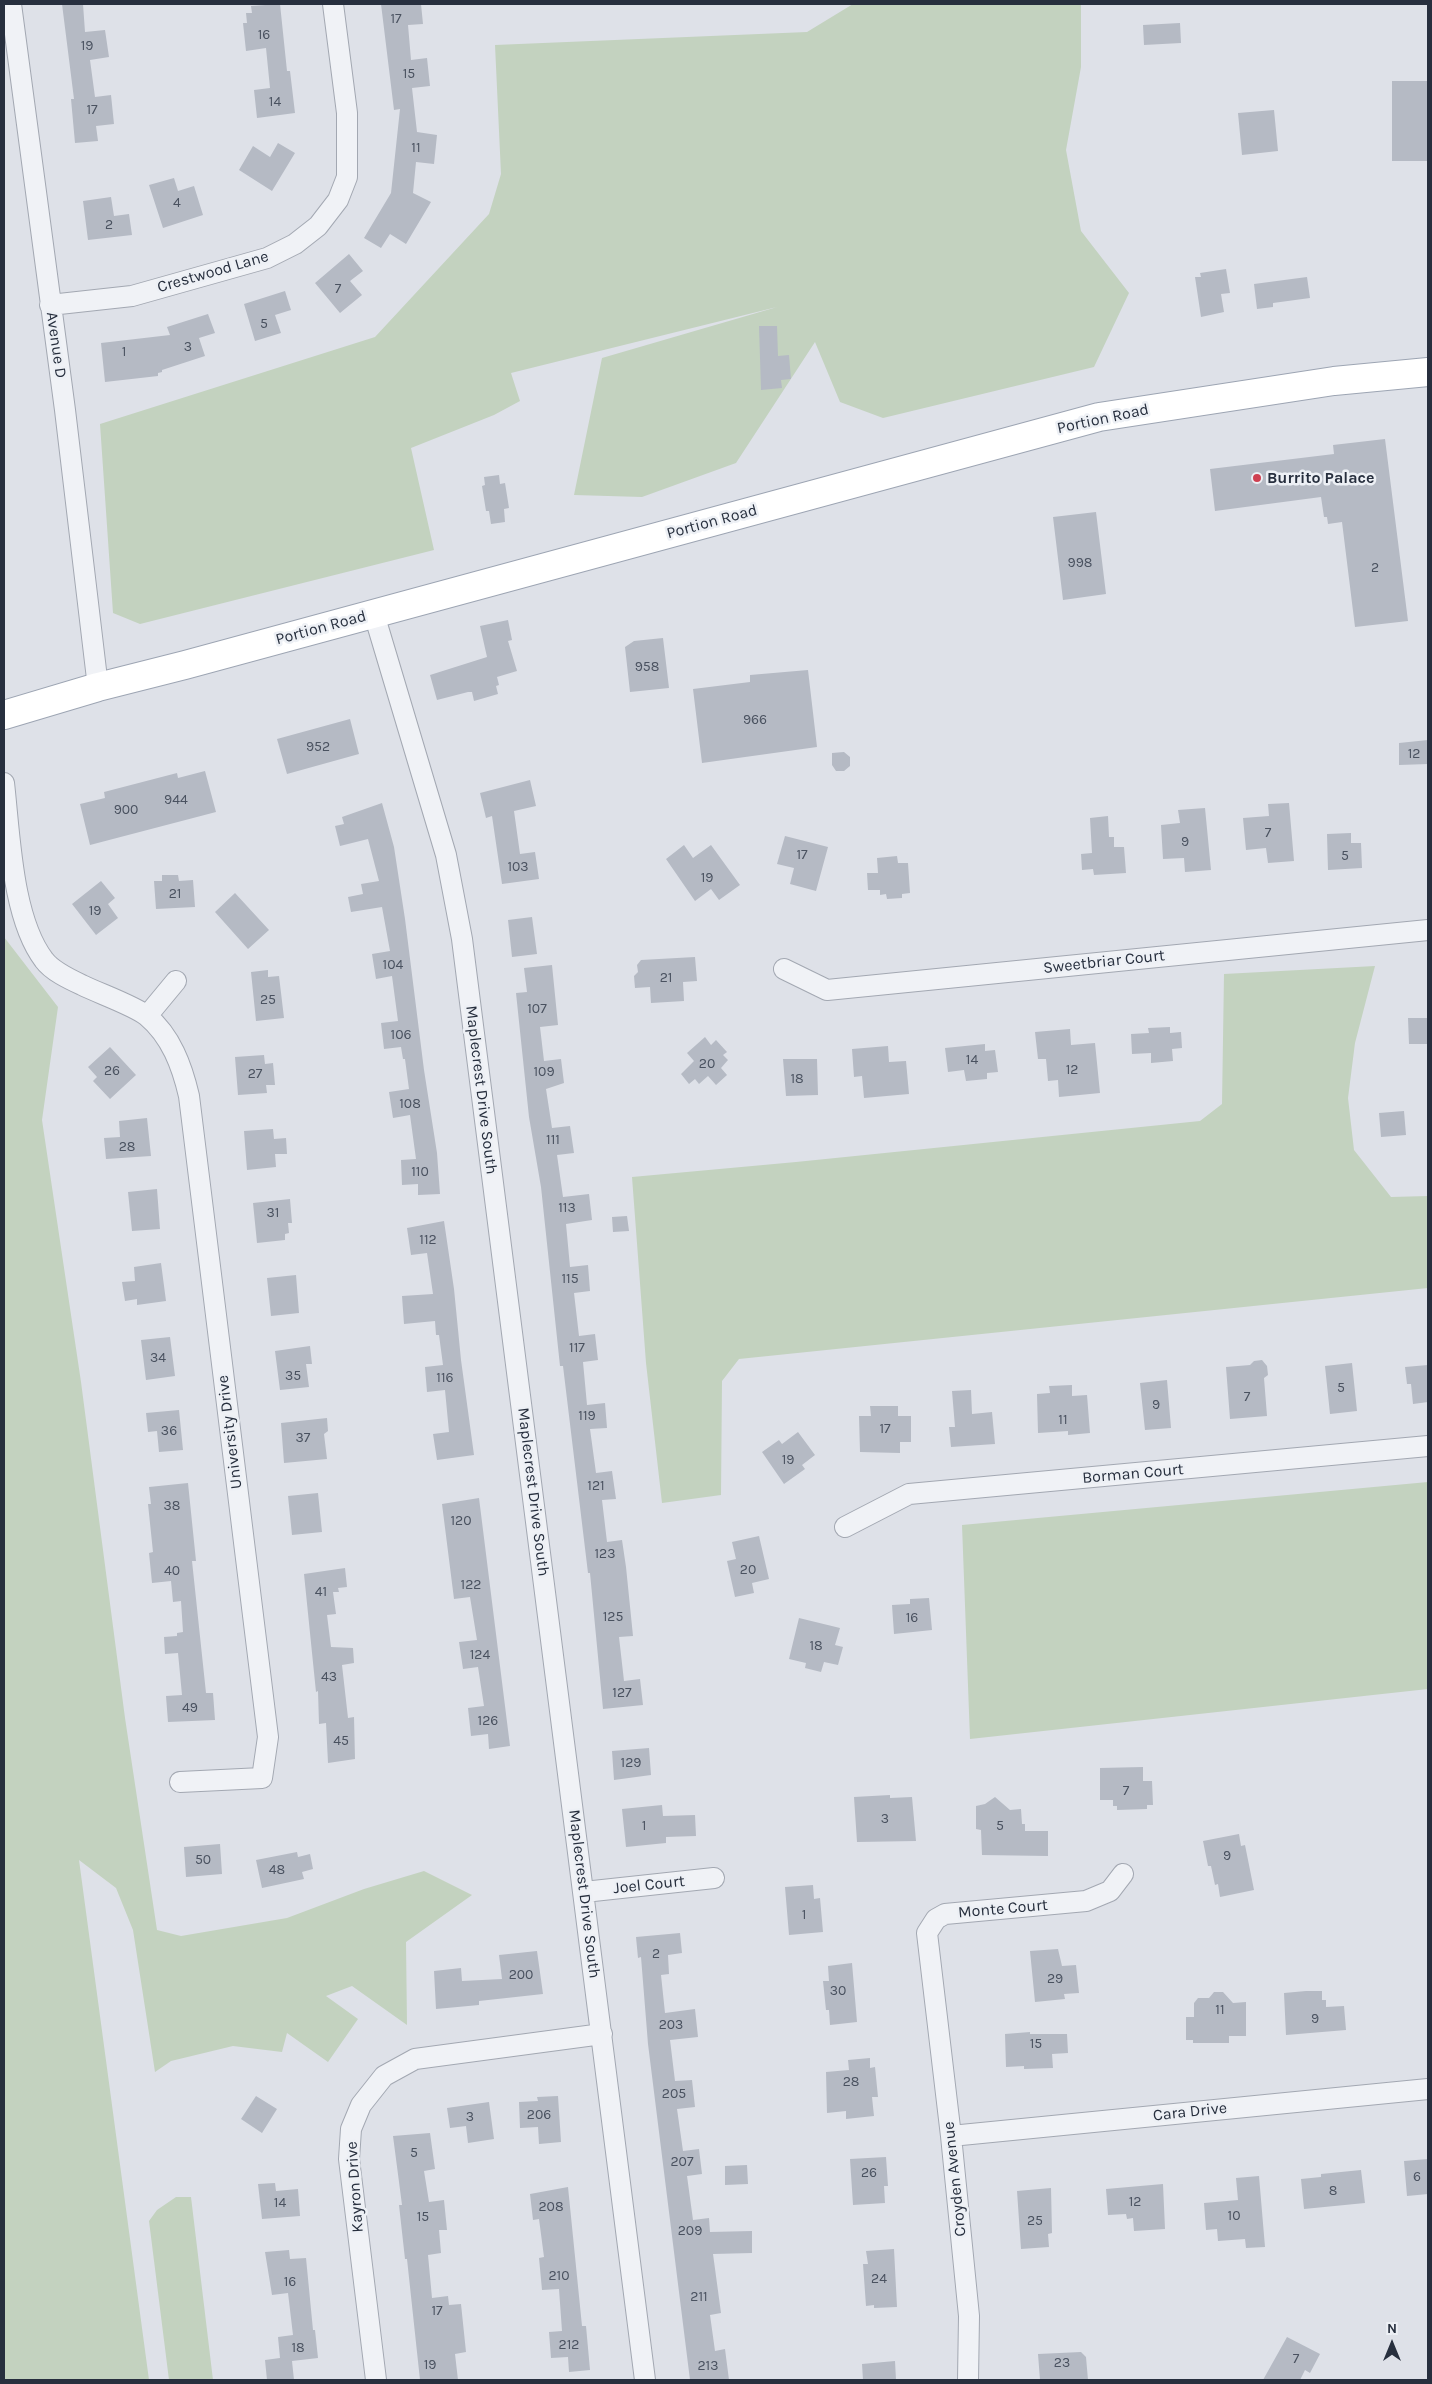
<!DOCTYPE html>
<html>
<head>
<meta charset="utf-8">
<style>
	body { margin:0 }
	#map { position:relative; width:1432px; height:2384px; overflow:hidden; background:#dee1e8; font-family:Karla,sans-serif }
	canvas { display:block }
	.frame { position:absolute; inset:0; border:5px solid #272f3e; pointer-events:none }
	.north { position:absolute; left:1367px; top:2319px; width:50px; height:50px; -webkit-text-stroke:4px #edf0f5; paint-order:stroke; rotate:0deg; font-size:14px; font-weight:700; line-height:20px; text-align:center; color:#272f3e }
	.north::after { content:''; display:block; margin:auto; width:18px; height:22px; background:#272f3e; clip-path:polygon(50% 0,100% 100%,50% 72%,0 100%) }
</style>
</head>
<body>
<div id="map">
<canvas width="1432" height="2384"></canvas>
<div class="frame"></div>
<div class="north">N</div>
</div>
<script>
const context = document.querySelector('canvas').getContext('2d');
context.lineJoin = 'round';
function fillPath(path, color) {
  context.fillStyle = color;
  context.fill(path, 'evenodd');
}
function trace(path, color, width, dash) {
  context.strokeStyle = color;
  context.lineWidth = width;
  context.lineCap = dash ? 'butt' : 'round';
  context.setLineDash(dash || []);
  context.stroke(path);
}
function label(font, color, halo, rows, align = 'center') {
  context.font = font + ' Karla,sans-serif';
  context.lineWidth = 5;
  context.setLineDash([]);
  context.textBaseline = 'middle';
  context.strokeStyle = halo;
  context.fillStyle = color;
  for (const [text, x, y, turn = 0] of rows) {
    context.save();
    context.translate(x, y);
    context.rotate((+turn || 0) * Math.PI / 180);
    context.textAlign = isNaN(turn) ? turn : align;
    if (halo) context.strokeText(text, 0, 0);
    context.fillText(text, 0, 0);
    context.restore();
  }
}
fillPath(new Path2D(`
	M853 4H1081V67L1066 150 1081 231 1129 293 1094 367 883 418 840 402 815 342 736 463 642 497 574 495 602 358 777 307 511 373 520 401 494 415 411 448 434 550 140 624 113 613 100 424 375 337 489 214 501 174 495 45 807 32Z
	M4 937 58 1007 42 1120 81 1382 125 1718 157 1930 181 1936 287 1918 364 1889 424 1871 472 1895 406 1942 407 2025 352 1986 326 1996 358 2019 328 2062 287 2033 282 2052 233 2046 171 2061 155 2072 133 1930 116 1888 79 1860 149 2380H4Z
	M1375 966 1355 1043 1348 1098 1354 1150 1391 1197 1428 1196V1288L739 1359 722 1381 721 1495 662 1503 646 1363 632 1177 796 1162 1200 1121 1222 1104 1224 974Z
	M1428 1482V1689L970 1739 962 1525Z
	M176 2197H191L213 2380H169L149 2221 157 2210Z`), '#c3d2bf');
fillPath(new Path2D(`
	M62 4H83L85 32 105 30 109 57 90 60 95 97 111 95 114 124 96 126 98 141 75 143 71 99H74Z
	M280 4 287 71H290L295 113 257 118 254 90 270 88 266 48 246 51 243 23H247L246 13H252L251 6Z
	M381 4H421L423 24 408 25 411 60 427 58 430 86 412 88 417 132 437 135 434 164 416 162 413 193 431 202 406 244 390 234 381 248 364 238 391 193 400 109 394 110Z
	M1180 23 1181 43 1144 45 1143 25Z
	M1392 81H1428V161H1392Z
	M1274 110 1278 151 1242 155 1238 113Z
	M278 143 295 153 272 191 239 170 253 146 270 157Z
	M174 178 178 191 194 186 203 215 163 228 149 185Z
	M111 197 114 216 129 214 132 235 88 240 83 201Z
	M349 254 363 271 350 281 362 295 340 313 315 283Z
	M1226 269 1230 293 1221 294 1224 312 1201 317 1195 277H1201L1200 273Z
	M1307 277 1310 298 1273 303V307L1257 309 1254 284Z
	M285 291 291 310 275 315 281 333 255 341 244 304Z
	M208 314 215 333 199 338 205 356 162 370V372L158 373V376L105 382 101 343 170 335 167 327Z
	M759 326H777L778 356 789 355 791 379 781 380 782 388 761 390Z
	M1385 439 1408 621 1355 627 1342 522 1328 524 1327 517H1324L1321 497 1215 511 1210 469 1334 454 1333 445Z
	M499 475 500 484 505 483 509 508 504 509 505 522 491 524 489 511H486L482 486 485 485 484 477Z
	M1096 512 1106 594 1063 600 1053 517Z
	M508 620 512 640 508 641 517 671 497 677 499 685 496 686 498 694 474 701 472 692H468L437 700 430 675 487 657 480 626Z
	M663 638 669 688 630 692 625 647 634 641Z
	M808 670 817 747 702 763 693 689 750 682V675Z
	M350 719 359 754 287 774 277 739Z
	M1428 740V764L1399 765V743Z
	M844 752 850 757V766L844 771H836L832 765V753Z
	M205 771 216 812 90 845 80 804 105 798 104 792 177 773 178 778Z
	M530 780 536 806 514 811 520 854 535 852 539 879 502 884 492 816 486 818 480 793Z
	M382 803 394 847 405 919 424 1070 437 1153 440 1194 418 1195V1184L402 1185 401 1160 416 1159 410 1115 393 1118 389 1092 409 1089 405 1059H403L401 1047 384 1049 381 1023 398 1021 392 976 376 979 372 954 390 951 382 907 351 912 348 897 363 894 361 884 379 881 368 839 340 846 335 826 344 824 342 817Z
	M1289 803 1294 861 1268 863 1266 848 1246 850 1243 818 1269 816 1268 804Z
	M1205 808 1211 870 1185 872 1184 858 1163 859 1161 825 1180 823 1178 810Z
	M1108 816 1109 837H1114V847H1124L1126 873 1094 875 1093 869 1082 870 1081 854 1092 853 1090 818Z
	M1351 833V843H1361L1362 868 1328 870 1327 834Z
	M785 836 828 847 816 891 790 884 794 868 777 864Z
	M684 845 693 858 711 845 740 885 719 900 711 889 695 901 666 859Z
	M897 856 898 863H908L910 893 902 894V898L887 899 886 894 880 895V890H868L867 873H878L877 858Z
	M162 875H178L179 881 193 880 195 907 156 909 154 881H162Z
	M101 881 115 898 108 904 118 918 96 935 72 904Z
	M235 893 269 930 248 949 215 912Z
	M532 917 537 954 512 957 508 920Z
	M695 957 697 981 683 982 684 1001 651 1003 650 987 635 988 634 976 638 972 637 965 641 960Z
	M552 965 558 1025 540 1027 544 1061 561 1059 564 1083 546 1089 552 1128 570 1126 574 1153 557 1155 563 1197 589 1194 592 1220 566 1224 570 1267 588 1265 590 1291 574 1293 579 1336 595 1334 598 1360 583 1362 587 1405 605 1403 607 1428 590 1429 596 1473 612 1471 616 1499 602 1500 607 1542 622 1540 626 1567 633 1636 619 1637 624 1681 640 1679 643 1705 603 1709 590 1573H588L563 1366H560L541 1187 529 1117 516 993 527 992 524 968Z
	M268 970V977L279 976 284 1018 256 1021 251 972Z
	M1408 1018H1428V1044H1409Z
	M1170 1027V1033L1181 1032 1182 1048 1172 1049 1173 1061 1151 1063V1053L1132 1054 1131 1034 1149 1033 1148 1028Z
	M1070 1029 1071 1045 1095 1043 1100 1093 1059 1097 1058 1080 1048 1081 1046 1059H1038L1035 1032Z
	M705 1037 711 1045 716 1040 727 1052 723 1055 728 1060 721 1068 727 1075 716 1085 708 1076 699 1084 695 1079 689 1084 681 1074 694 1061 687 1053Z
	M985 1044V1051L995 1050 998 1072 987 1073V1079L966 1081 964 1070 948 1072 945 1048Z
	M888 1046 889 1062 906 1061 909 1094 864 1098 862 1076 854 1077 852 1049Z
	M110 1047 136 1075 110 1099 93 1081 97 1077 88 1067Z
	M264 1055 265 1064 273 1063 275 1085H266L267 1093 238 1095 235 1057Z
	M783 1059H817L818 1095 786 1096Z
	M1404 1111 1406 1135 1381 1137 1379 1113Z
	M147 1118 151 1156 106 1159 104 1138 120 1137 119 1121Z
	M273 1129 274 1139 286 1138 287 1154H275L276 1167 247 1170 244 1131Z
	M157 1189 160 1229 132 1231 128 1192Z
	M290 1199 292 1223H288L289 1233 285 1234V1240L257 1243 253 1203Z
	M627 1216 629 1231 613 1232 612 1217Z
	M444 1221 454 1289 461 1360 474 1455 437 1460 433 1434 449 1432 445 1390 427 1392 425 1367 443 1365 439 1335H436L435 1321 404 1324 402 1296 433 1294 427 1253 411 1255 407 1228Z
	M161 1263 166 1301 137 1305V1299L125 1301 122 1282 135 1281 134 1267Z
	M296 1275 299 1313 271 1316 267 1278Z
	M170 1337 175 1376 146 1380 141 1340Z
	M310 1346 312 1364H306L309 1387 280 1390 275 1351Z
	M1262 1360 1267 1366 1268 1375 1264 1378 1267 1416 1230 1419 1226 1367 1250 1365 1254 1361Z
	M1352 1363 1357 1411 1330 1414 1325 1366Z
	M1428 1365V1402L1413 1404 1411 1384H1407L1405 1367Z
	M1167 1380 1171 1428 1145 1430 1140 1383Z
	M1072 1385V1396L1087 1395 1090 1433 1068 1435V1431L1038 1433 1037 1394 1050 1393 1049 1386Z
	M971 1390 972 1414 992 1412 995 1444 951 1447 949 1427H955L952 1391Z
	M870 1406H898V1416H911V1442H900V1453L860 1452 859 1416H871Z
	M179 1410 183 1450 159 1452 157 1431 148 1432 146 1413Z
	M327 1418 328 1431 324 1434 327 1459 284 1463 281 1423Z
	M798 1432 815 1455 802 1465 805 1469 784 1484 762 1452 779 1440 782 1444Z
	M188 1483 196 1561H192L206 1693H213L215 1720 168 1722 166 1696 182 1695 178 1653 165 1654 164 1637 177 1636V1633L183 1632 181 1601 173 1602 171 1581 152 1583 149 1553 153 1552 148 1504H151L149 1487Z
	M318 1493 322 1532 292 1535 288 1496Z
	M479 1498 510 1746 489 1749 488 1734 471 1736 468 1708 484 1706 478 1667 463 1669 459 1642 477 1640 470 1597 454 1599 442 1504Z
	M759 1536 769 1579 752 1583 754 1593 735 1597 727 1561 736 1559 732 1542Z
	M345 1568 347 1587 338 1588 339 1592H333L336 1614 327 1615 331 1647 353 1648 354 1663 342 1665 348 1718 354 1717 355 1759 328 1763 326 1723 319 1724 318 1691 316 1692 304 1574Z
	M929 1598 932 1630 894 1634 892 1605 910 1604V1599Z
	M799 1618 840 1628 835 1645 843 1647 838 1665 824 1662 821 1672 805 1668 806 1663 789 1659Z
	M649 1748 651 1775 614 1780 612 1751Z
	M1143 1767V1781H1152L1153 1805H1147V1809L1117 1810V1806H1113V1800H1100V1768Z
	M890 1795V1798L912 1797 916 1841 857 1842 854 1797Z
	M995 1797 1010 1810 1021 1809 1022 1824H1025V1831H1048V1856L982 1855 981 1830 976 1829V1806L985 1804Z
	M662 1805 663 1816 695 1815 696 1836 666 1837V1843L626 1847 622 1809Z
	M1239 1834 1241 1846 1245 1845 1254 1890 1220 1897 1218 1884 1215 1885 1211 1866H1208L1203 1841Z
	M220 1844 222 1874 186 1877 184 1847Z
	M297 1852 298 1857 310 1854 313 1869 302 1872 304 1879 262 1888 256 1860Z
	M813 1885 814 1899 820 1898 823 1932 789 1935 785 1887Z
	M680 1933 682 1953 668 1955 669 1974 661 1975 665 2013 695 2009 698 2037 670 2040 675 2081 692 2080 695 2107 677 2109 683 2151 699 2149 702 2174 687 2176 693 2220 709 2218 710 2232 752 2231V2253L713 2254 721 2313 710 2315 715 2351 725 2349 729 2380H690L648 2044 641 1957 638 1958 636 1937Z
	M1058 1949 1062 1966 1076 1965 1079 1993 1064 1994 1065 1999 1035 2002 1030 1951Z
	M537 1951 543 1994 479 2001V2005L436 2009 434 1971 461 1968 462 1981 502 1979 499 1955Z
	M852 1963 857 2022 830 2025 829 2010H826L823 1981H829L828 1966Z
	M1306 1991H1322V2000H1326V2007L1344 2006 1346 2030 1286 2035 1284 1993Z
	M1214 1992H1223L1233 2003 1246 2002V2036H1229V2043H1193V2040H1186V2017H1194V2003L1198 1998H1209Z
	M1030 2032V2034H1067L1068 2053 1052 2054 1053 2068 1024 2069V2066L1006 2067 1005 2034Z
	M870 2058V2068L875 2067 878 2097H872L874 2116 846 2119V2111L827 2113 826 2072 849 2070 848 2060Z
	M256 2096 277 2109 262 2133 241 2119Z
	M558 2096 561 2142 539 2144 538 2127 520 2128 519 2102 538 2101 537 2097Z
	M489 2102 494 2139 468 2143 466 2126 450 2128 447 2108Z
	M430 2133 435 2169 424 2171 429 2202 444 2200 447 2230H439L441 2253 428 2255 432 2298 448 2296 449 2305 461 2304 466 2352 455 2354 458 2380H420L407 2259H405L399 2205H402L393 2136Z
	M886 2157 888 2186H884L885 2203 853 2205 850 2159Z
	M1428 2159V2194L1407 2196 1404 2161Z
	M747 2165 748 2184 725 2185V2166Z
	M1361 2170 1365 2203 1304 2209 1301 2179 1321 2177V2174Z
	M1259 2176 1265 2247 1246 2248 1245 2239 1218 2241 1217 2229 1206 2230 1204 2203 1238 2200 1236 2178Z
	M275 2183 276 2191 298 2189 300 2216 262 2219 258 2184Z
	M1163 2184 1165 2229 1134 2231 1133 2218 1127 2219 1126 2214 1108 2215 1106 2189Z
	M568 2187 582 2326H586L590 2370 569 2372 568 2357 551 2358 549 2332 562 2331 559 2289 542 2290 539 2258 544 2257 539 2219 533 2220 530 2194Z
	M1051 2188 1052 2233 1048 2234 1049 2247 1021 2249 1017 2191Z
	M894 2249 897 2307 874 2308V2305L866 2306 863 2264H868L866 2251Z
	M289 2250 290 2259 306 2258 313 2330H315L318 2358 292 2361 294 2380H267L265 2360 280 2358 278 2337 293 2335 288 2293 272 2295 265 2252Z
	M1287 2337 1320 2354 1310 2373 1305 2370 1300 2380H1263Z
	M1081 2352 1086 2357 1088 2380H1040L1038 2354Z
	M895 2361 896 2380H863L862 2364Z`), '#b5bac4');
const minor = new Path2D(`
	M11 4 65 410 98 687
	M50 305 132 296 267 258 295 244 318 226 338 200 347 177V113L333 4
	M374 614 446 855 462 939 645 2380
	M4 783C10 835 12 918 44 960 52 971 69 979 82 985 98 993 135 1006 147 1016 171 1036 182 1066 189 1096L268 1737 262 1778 180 1782
	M784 969 827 990 1428 930
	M147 1016 176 981
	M845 1527 909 1494 1428 1446
	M584 1892 714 1878
	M951 2136 1428 2089
	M376 2380 349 2159 351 2129 361 2105 384 2076 415 2059 602 2034
	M968 2380 969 2316 951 2136 927 1933 936 1919 945 1914 1086 1901 1110 1891 1123 1874`);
const primary = new Path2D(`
	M4 715 98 687 185 665 1099 417 1334 381 1428 372`);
trace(minor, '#a3a8b2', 22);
trace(primary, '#9da5b3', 30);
trace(minor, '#f0f2f6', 20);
trace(primary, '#fff', 28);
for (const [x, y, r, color] of [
	[1257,478,5,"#cf4051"]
]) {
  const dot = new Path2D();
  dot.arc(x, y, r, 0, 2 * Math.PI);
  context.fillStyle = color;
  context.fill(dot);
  trace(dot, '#edf0f5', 2);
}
label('14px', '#4a5260', null, [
	["17",396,19],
	["16",264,35],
	["19",87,46],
	["15",409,74],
	["14",275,102],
	["17",92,110],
	["11",416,148],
	["4",177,203],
	["2",109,225],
	["7",338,289],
	["5",264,324],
	["3",188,347],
	["1",124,352],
	["998",1080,563],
	["2",1375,568],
	["958",647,667],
	["966",755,720],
	["952",318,747],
	["12",1414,754],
	["944",176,800],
	["900",126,810],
	["7",1268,833],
	["9",1185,842],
	["17",802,855],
	["5",1345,856],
	["103",518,867],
	["19",707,878],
	["21",175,894],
	["19",95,911],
	["104",393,965],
	["21",666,978],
	["25",268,1000],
	["107",537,1009],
	["106",401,1035],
	["14",972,1060],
	["20",707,1064],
	["12",1072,1070],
	["26",112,1071],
	["109",544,1072],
	["27",255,1074],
	["18",797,1079],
	["108",410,1104],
	["111",553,1140],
	["28",127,1147],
	["110",420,1172],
	["113",567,1208],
	["31",273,1213],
	["112",428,1240],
	["115",570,1279],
	["117",577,1348],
	["34",158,1358],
	["35",293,1376],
	["116",445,1378],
	["5",1341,1388],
	["7",1247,1397],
	["9",1156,1405],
	["119",587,1416],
	["11",1063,1420],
	["17",885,1429],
	["36",169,1431],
	["37",303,1438],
	["19",788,1460],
	["121",596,1486],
	["38",172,1506],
	["120",461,1521],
	["123",605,1554],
	["20",748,1570],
	["40",172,1571],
	["122",471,1585],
	["41",321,1592],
	["125",613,1617],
	["16",912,1618],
	["18",816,1646],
	["124",480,1655],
	["43",329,1677],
	["127",622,1693],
	["49",190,1708],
	["126",488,1721],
	["45",341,1741],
	["129",631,1763],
	["7",1126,1791],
	["3",885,1819],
	["1",644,1826],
	["5",1000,1826],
	["9",1227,1856],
	["50",203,1860],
	["48",277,1870],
	["1",804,1915],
	["2",656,1954],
	["200",521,1975],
	["29",1055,1979],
	["30",838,1991],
	["11",1220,2010],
	["9",1315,2019],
	["203",671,2025],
	["15",1036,2044],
	["28",851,2082],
	["205",674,2094],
	["206",539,2115],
	["3",470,2117],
	["5",414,2153],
	["207",682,2162],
	["26",869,2173],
	["6",1417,2177],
	["8",1333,2191],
	["12",1135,2202],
	["14",280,2203],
	["208",551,2207],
	["10",1234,2216],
	["15",423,2217],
	["25",1035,2221],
	["209",690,2231],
	["210",559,2276],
	["24",879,2279],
	["16",290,2282],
	["211",699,2297],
	["17",437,2311],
	["212",569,2345],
	["18",298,2348],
	["7",1296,2359],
	["23",1062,2363],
	["19",430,2365],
	["213",708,2366]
]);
label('16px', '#272f3e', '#edf0f5', [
	["Crestwood Lane",213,272,-16],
	["Avenue D",56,345,82],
	["Portion Road",1103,419,-12],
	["Portion Road",712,522,-15],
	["Portion Road",321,628,-15],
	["Sweetbriar Court",1104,962,-6],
	["Maplecrest Drive South",481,1090,83],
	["University Drive",230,1432,-97],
	["Borman Court",1133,1474,-5],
	["Maplecrest Drive South",533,1492,83],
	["Joel Court",649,1885,-6],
	["Maplecrest Drive South",584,1894,83],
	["Monte Court",1003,1909,-5],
	["Cara Drive",1190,2112,-6],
	["Croyden Avenue",955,2179,-96],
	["Kayron Drive",355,2187,-94]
]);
label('bold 16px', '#272f3e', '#edf0f5', [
	["Burrito Palace",1267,478]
], 'left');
</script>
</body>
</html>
